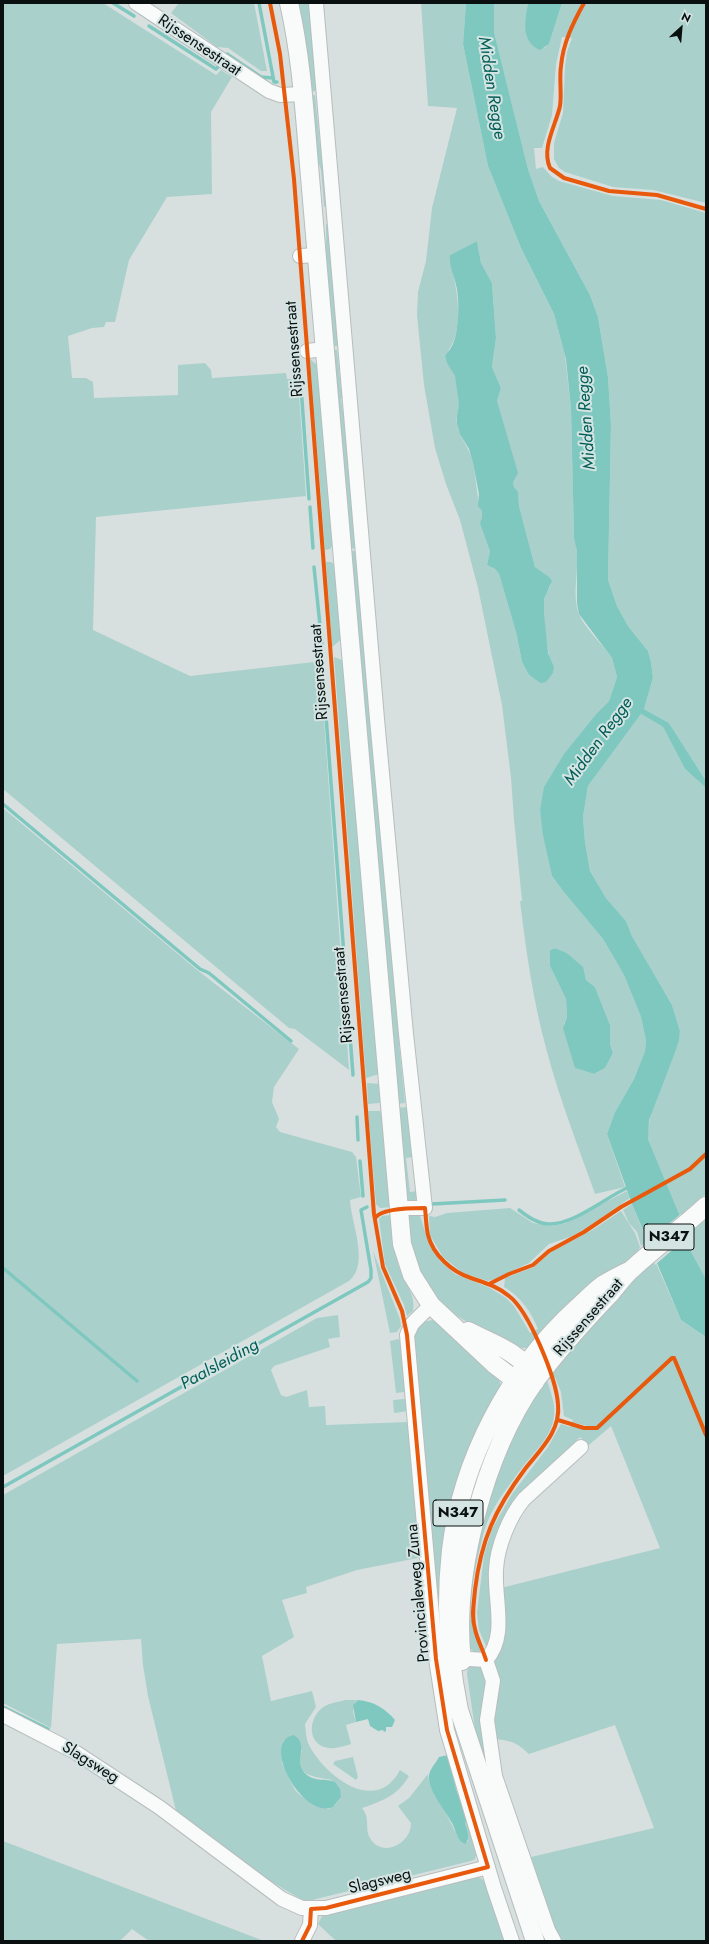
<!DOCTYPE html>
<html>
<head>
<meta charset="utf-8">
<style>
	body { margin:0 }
	#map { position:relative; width:709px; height:1944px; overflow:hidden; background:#d7e0df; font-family:Jost,sans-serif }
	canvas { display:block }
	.frame { position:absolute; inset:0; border:4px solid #0a100f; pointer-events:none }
	.north { position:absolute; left:661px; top:8px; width:40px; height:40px; -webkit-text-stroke:3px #d3e4e2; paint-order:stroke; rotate:26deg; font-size:11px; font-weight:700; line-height:16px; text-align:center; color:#0a100f }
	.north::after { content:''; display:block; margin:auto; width:14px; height:18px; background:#0a100f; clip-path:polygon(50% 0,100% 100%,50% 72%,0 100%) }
</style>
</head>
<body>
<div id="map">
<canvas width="709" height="1944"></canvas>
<div class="frame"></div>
<div class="north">N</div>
</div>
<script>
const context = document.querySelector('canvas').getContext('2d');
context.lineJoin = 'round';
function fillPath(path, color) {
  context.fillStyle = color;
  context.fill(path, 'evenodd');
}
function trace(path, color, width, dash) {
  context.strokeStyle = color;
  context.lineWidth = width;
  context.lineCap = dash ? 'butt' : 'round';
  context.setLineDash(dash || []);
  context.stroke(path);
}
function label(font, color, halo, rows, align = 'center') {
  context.font = font + ' Jost,sans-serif';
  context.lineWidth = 4;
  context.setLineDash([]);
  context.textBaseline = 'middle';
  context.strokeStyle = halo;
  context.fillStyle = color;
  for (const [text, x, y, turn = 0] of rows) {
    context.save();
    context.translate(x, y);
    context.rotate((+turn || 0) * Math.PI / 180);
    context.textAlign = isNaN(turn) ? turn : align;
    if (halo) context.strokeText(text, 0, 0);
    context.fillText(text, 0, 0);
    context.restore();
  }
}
fillPath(new Path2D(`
	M3 3H103L216 75 221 70 232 77 211 112 212 194 167 197 129 260 115 322H106L104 327 92 328 68 336 72 378H86L93 382 94 398 178 395V365L205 363 211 370 212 378 286 373 287 379H298L306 496 96 517 93 630 190 676 314 662 320 663 349 1070 295 1029 289 1028 3 789Z
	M179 3H254L267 71H261L228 48 217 47 171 13Z
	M296 3H312L319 89 315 91 309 92Z
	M421 3H466L463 44 488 166 521 248 554 314 565 355 571 409 574 538C583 562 570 590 579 614 583 626 604 646 612 658L617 677 609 701 597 713 562 758 545 787 540 810 552 876 563 891 603 939 624 975 641 1017 646 1041 645 1051 634 1079 615 1112 607 1134 625 1187 595 1194C578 1146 559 1098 546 1048 533 1000 526 951 520 901H522L514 819 511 778 502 705 478 588 460 520 446 484 435 448 424 385 417 315 418 292 426 261 432 208 457 108 428 106ZM477 241 481 263 492 283 496 338 492 367 501 388 497 401 514 487 518 493 519 506 535 567 551 580C552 588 545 592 544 600 542 617 546 638 549 656 550 662 554 666 553 673L540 683 529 675 522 662 516 632 499 574 495 569 487 565 490 551 482 511C477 504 476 475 473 463 470 449 460 438 457 424 456 417 458 412 459 406 460 401 456 379 455 375 451 368 447 364 445 356 449 349 453 344 455 337 463 310 454 281 450 255ZM555 948 567 953 582 967 586 980 595 987 610 1025V1044L613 1053 605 1068 594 1074 575 1068 564 1024 567 1017 566 999 550 966V950Z
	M494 3H528L525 23 527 37 544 48 549 44 562 3H706V203L653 190 613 187 565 172 559 168 554 159V143L563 113 565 67 567 52 572 38 562 37 556 64 552 115 542 148H534L536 169 543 167 552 177 559 181 613 196 661 200 706 213V781L669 723 644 709 653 678 651 662 648 651 628 626 617 606 608 580 611 425 608 377 598 317 590 295 539 201 528 169 494 32Z
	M315 95 320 144 324 149 340 346H332L326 274V224H329L327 206 324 207 321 170 314 150 309 96Z
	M332 350H337L341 389 344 390 345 399H341L343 412 346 414 357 548 349 549Z
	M310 359 317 365 335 542 330 549 325 550Z
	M349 551H358L403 1042 399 1043 405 1103 396 1104Z
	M326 562H331L336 566 343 638 332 647Z
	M334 657 342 660 346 666 379 1074 366 1078Z
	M641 714 663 727 685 769 706 788V1194L680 1216 648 1139C647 1104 668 1072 679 1041L680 1031 672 1005 632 936 626 921 606 898 590 871 585 842 583 817 588 786Z
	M3 808 196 969 299 1049 274 1087 272 1102 279 1119 276 1127 280 1132 352 1152 356 1157 361 1197 350 1200C351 1223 370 1264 349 1281L3 1476Z
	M367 1083 381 1084 382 1101 379 1103 368 1104Z
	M408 1107 413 1157 406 1158 410 1192 417 1191V1199L410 1202 406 1200 396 1108Z
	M368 1111H383L391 1207 380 1208 376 1204Z
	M627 1191 630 1198 585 1229 570 1237 549 1244 529 1263 495 1279 488 1281 463 1273 443 1257 430 1235 429 1216 435 1217 447 1213 510 1208 533 1223 551 1226 563 1224Z
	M632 1204 647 1241 641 1246 637 1232 629 1223 623 1210Z
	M621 1211 635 1233 640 1247 635 1256 598 1283 531 1347C517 1351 505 1342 493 1336 454 1317 423 1296 411 1251 408 1240 409 1226 408 1214L419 1213 429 1244 441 1262 455 1274 490 1288 506 1298 514 1306 530 1333 538 1329C532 1313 520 1296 504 1287L505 1278 534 1267 551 1252 594 1229Z
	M391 1215C393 1232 394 1251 399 1267 404 1282 416 1294 413 1311L407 1316 404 1305 385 1264 379 1219 382 1216Z
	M706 1218V1279L683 1237Z
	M373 1251 400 1319 401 1326 397 1332 390 1333Z
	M655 1261 681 1320 706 1337V1941H558L531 1857 654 1828 615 1725 529 1754C516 1742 512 1741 495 1739L492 1734 499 1686 498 1673 493 1660 501 1588 660 1548 611 1426 589 1445 580 1437 522 1495 509 1514 494 1637 488 1651 479 1630 477 1613 484 1555 492 1529 512 1494 548 1447 561 1424 570 1427 571 1425 593 1430 591 1427 572 1422 573 1420 564 1416 561 1392 555 1377 547 1380C550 1391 556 1404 554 1416 552 1437 533 1453 521 1469 507 1488 490 1509 484 1532 477 1558 470 1589 471 1616 471 1628 482 1644 480 1654L475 1653 468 1646 467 1587 489 1482 543 1380 587 1324Z
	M338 1315 340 1337 328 1339 330 1347 274 1366 271 1370 281 1395 286 1397 307 1390 309 1407 325 1406 326 1425 409 1422 423 1557 357 1570 306 1587 307 1593 282 1600 294 1637 262 1656 271 1701 312 1691 316 1707 305 1724C306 1731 306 1739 309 1745 325 1776 376 1816 400 1770L409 1776C398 1795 383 1801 362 1808 371 1819 364 1827 370 1838 381 1858 411 1845 411 1823L398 1806 409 1798 428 1774 429 1780 457 1835 468 1842V1836L465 1823 467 1820 477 1850 475 1859 471 1861 308 1901 302 1900 254 1871 177 1815 148 1696 143 1665 141 1639 57 1644 51 1728 3 1703V1495L317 1318ZM283 1741 302 1750C294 1777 312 1776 332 1780L341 1797 335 1805 328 1809 309 1801 300 1795 295 1790 282 1763Z
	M434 1320 438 1322 499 1378 501 1388 473 1453 442 1653 414 1334C419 1325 423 1321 434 1320Z
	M398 1339 403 1343 406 1389 404 1392 396 1393 390 1341Z
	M404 1399 407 1401 409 1411 394 1413 393 1400Z
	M472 1664H479L488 1673V1775L475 1729 467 1674 468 1668Z
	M345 1700H358L355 1702 353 1712 356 1722 346 1725 351 1744C344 1746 336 1749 329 1748 308 1746 307 1720 322 1708 328 1703 338 1702 345 1700Z
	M353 1757 358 1777 356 1780 333 1764 335 1761Z
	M3 1841 264 1941H149L132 1929 120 1941H3Z
	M474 1876 481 1878 488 1886 507 1941H336L318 1924 322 1916 332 1913Z`), '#aad0cb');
fillPath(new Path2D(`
	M466 3H494V32L528 169 539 201 590 295 598 317 608 377 611 425 608 580 617 606 628 626 648 651 651 662 653 678 644 709 669 723 706 781V788L685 769 663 727 641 714 588 786 583 817 585 842 590 871 606 898 626 921 632 936 672 1005 680 1031 679 1041 674 1055 649 1120 648 1139 680 1216 683 1237 706 1279V1337L681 1320 632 1204 607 1134 615 1112 634 1079 645 1051 646 1041 641 1017 624 975 603 939 563 891 552 876 543 835 540 810 544 787 564 754 597 713 609 701 617 677 612 658 579 614 577 603V551L574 538 571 409 566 359 554 314 521 248 488 166 463 44Z
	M528 3H562L549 44 540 50C520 41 525 20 528 3Z
	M477 241 481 263 492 283 496 338 492 367 501 388 497 401 518 473 513 482 514 487 518 492 519 506 535 567 549 577 552 581 544 599V614L548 653 554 667 553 673 546 682 540 683 529 675 522 662 516 632 499 574 495 569 487 565 490 551 480 523 482 518V511L478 506 479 494 473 463 469 449 460 434 457 424V416L459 404 455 376 447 363 445 356C447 352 450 350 452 346 459 334 460 298 456 285 454 274 449 267 450 255Z
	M555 948 567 953 583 967 586 980 595 987 610 1025V1044L613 1053 605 1068 594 1074 575 1068 563 1028 567 1017 566 999 550 966V950Z
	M358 1700C373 1701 386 1709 395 1720L392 1727H386V1731L384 1732 383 1730 378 1731 370 1726 368 1719 356 1722 353 1705Z
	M294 1735C311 1747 291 1761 307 1775 316 1782 326 1778 335 1782L340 1789 341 1797 333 1807C303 1820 259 1741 294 1735Z
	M448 1755 456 1789 467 1820 465 1823C467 1830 471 1839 465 1844 457 1841 456 1830 452 1823 446 1811 428 1791 429 1776 429 1770 436 1763 439 1757Z`), '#7fc8c0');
fillPath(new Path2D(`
	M681 1214 686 1238 655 1265 645 1243Z`), '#d7e0df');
trace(new Path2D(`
	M113 3 134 16
	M259 3 274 82H277
	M149 26 216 69 218 67
	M226 55 227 54 261 77 273 78
	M299 358 309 499
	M310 507 313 548
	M314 567 322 645
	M322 663 353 1075
	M3 804 200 969 209 973 291 1041
	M357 1117 358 1140
	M360 1161 363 1196
	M432 1204 505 1200
	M519 1210C528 1217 538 1224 550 1224 575 1224 606 1197 629 1187
	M3 1268 137 1381
	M3 1487 368 1282 371 1278V1270L361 1210 367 1207
	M3 1707 48 1729`), '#7fc8c0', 3.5);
const minor = new Path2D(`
	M136 3 269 91 280 95 303 94
	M316 3 377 719 406 1034 425 1208H405L398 1210
	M300 256 317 255
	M307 351 325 349
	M431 1305 412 1324 407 1335 436 1659 447 1730 494 1888 512 1941
	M453 1658 486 1660
	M486 1660 493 1681 487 1720 495 1776 548 1930 554 1941
	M486 1660C508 1637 494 1599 496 1570 497 1547 509 1517 524 1499L581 1447
	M3 1715 75 1752 159 1807 282 1899 302 1908H326L488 1867
	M302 1941 310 1925 311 1909`);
const major = new Path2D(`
	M289 3C302 60 305 119 310 177L402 1244 412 1275 431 1305 494 1364 515 1380 535 1382
	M468 1331C489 1342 521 1352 531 1374
	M462 1661C452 1574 485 1452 535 1381 558 1350 584 1321 610 1294 617 1286 624 1276 632 1269 656 1247 682 1228 706 1206
	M535 1941 459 1710C448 1657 445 1604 451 1550 462 1459 509 1370 577 1308 586 1300 595 1290 604 1284 613 1279 622 1274 631 1270`);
trace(minor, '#b7bebd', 16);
trace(major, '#b7bebd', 20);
trace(minor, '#f9fafa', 14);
trace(major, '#f9fafa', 18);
trace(new Path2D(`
	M270 3 280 54 294 179 374 1214 383 1267 402 1311 407 1335 436 1659 447 1730 488 1867 326 1908 311 1909 310 1925 302 1941
	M584 3C573 23 563 43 561 66 559 79 562 93 560 106 556 125 541 148 550 168L564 178 609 191 657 195 706 209
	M376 1217C383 1208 414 1208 425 1208 426 1217 426 1226 428 1235 433 1255 452 1272 471 1278 485 1283 497 1286 509 1296 529 1311 556 1378 558 1404 561 1431 540 1450 525 1469 495 1509 481 1540 475 1590 474 1603 471 1616 475 1629 477 1639 483 1650 486 1660
	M489 1284 509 1274 533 1265 549 1251 584 1232 621 1207 690 1169 706 1154
	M558 1420 584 1428H597L672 1358H674L706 1435`), '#e8590c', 4);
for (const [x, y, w] of [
	[669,1237,50],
	[458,1513,50]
]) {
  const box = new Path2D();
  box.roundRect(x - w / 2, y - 13, w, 26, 3);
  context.fillStyle = '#d3e4e2';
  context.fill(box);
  trace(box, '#0a100f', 1);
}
label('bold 15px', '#0a100f', null, [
	["N347",669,1237],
	["N347",458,1513]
]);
label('16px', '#0a100f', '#d3e4e2', [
	["Rijssensestraat",199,46,34],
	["Rijssensestraat",295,349,-94],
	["Rijssensestraat",320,672,-94],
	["Rijssensestraat",344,995,-95],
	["Rijssensestraat",589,1318,-49],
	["Provincialeweg Zuna",419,1593,-95],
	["Slagsweg",90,1763,32],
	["Slagsweg",380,1882,-14]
]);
label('italic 17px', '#025d57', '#d3e4e2', [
	["Midden Regge",491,88,81],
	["Midden Regge",587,418,-94],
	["Midden Regge",599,742,-54],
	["Paalsleiding",220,1365,-29]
]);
</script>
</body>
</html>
